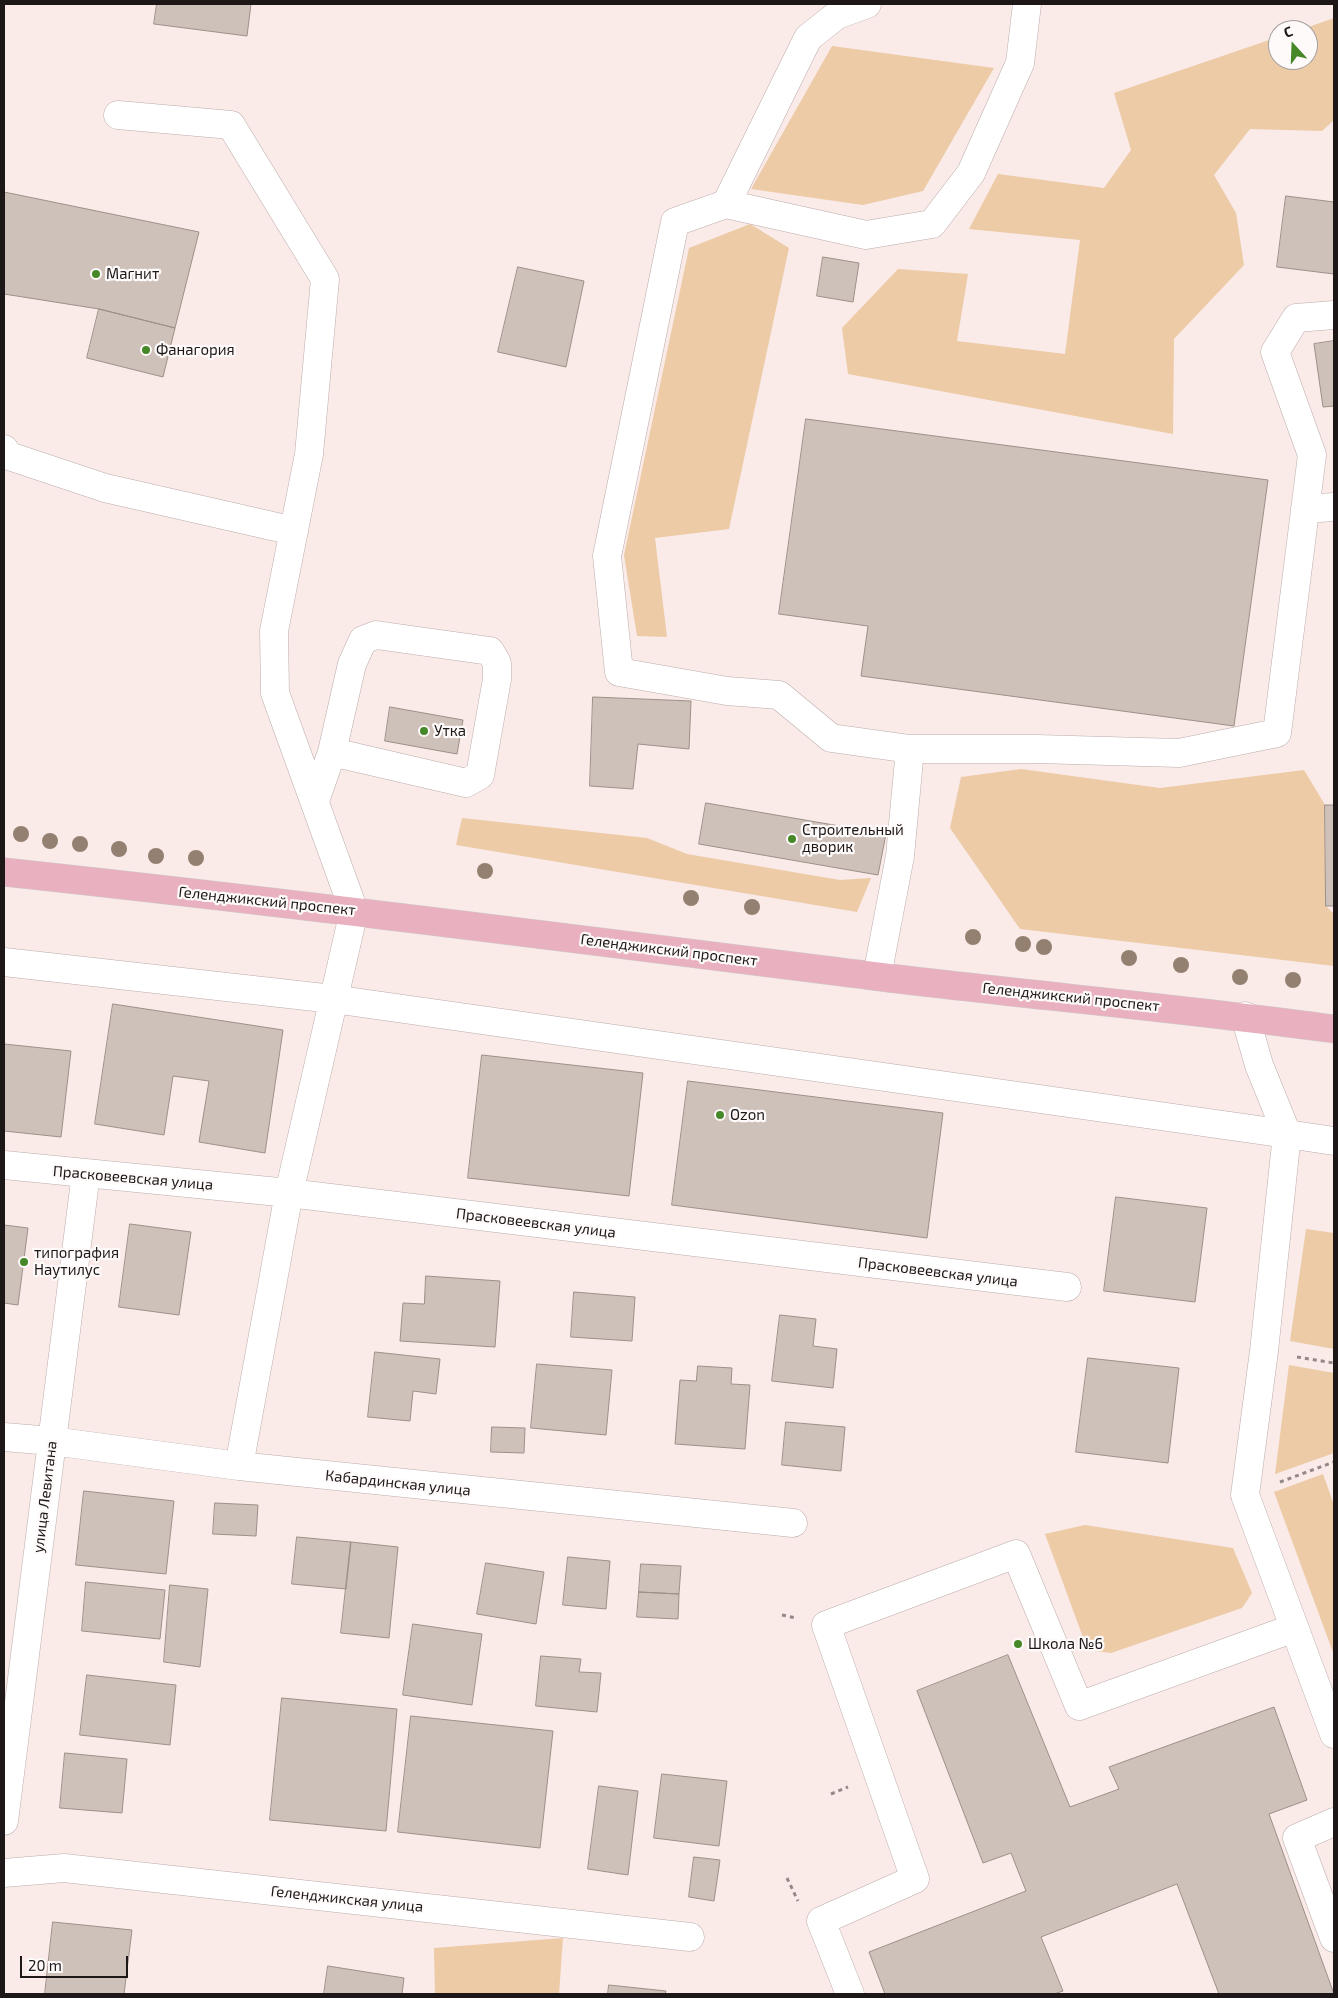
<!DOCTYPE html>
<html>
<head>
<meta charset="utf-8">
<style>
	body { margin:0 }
	#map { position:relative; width:1338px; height:1998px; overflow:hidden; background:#faeae8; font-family:"Exo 2",sans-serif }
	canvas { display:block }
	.frame { position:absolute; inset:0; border:5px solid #1d1817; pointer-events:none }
	.north { position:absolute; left:1268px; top:20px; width:50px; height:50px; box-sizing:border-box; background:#fefafa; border:1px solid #a4a09f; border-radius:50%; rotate:340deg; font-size:14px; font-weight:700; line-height:20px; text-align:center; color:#1d1817 }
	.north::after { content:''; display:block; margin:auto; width:18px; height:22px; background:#468728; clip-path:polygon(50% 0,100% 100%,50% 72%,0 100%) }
	.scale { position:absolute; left:20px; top:1956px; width:108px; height:22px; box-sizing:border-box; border:2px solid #1d1817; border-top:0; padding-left:6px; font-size:15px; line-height:18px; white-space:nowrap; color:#1d1817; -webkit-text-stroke:4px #fefafa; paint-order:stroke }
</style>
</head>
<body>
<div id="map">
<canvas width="1338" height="1998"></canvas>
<div class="frame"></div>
<div class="north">С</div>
<div class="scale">20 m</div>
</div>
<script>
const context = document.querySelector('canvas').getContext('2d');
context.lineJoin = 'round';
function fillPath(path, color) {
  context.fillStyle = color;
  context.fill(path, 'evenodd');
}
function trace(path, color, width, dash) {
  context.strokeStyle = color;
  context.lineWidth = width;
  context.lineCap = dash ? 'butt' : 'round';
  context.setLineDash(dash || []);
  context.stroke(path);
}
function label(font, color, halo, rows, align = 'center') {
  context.font = font + ' "Exo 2",sans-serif';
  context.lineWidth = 4.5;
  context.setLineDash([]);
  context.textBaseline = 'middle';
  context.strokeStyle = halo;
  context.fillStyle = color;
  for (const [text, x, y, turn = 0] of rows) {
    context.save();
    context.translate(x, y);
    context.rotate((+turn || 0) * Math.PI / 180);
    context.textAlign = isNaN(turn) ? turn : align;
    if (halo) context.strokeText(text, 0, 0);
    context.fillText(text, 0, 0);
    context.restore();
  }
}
fillPath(new Path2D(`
	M1334 18V120L1322 131 1250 129 1214 175 1236 213 1244 265 1174 339 1173 434 848 374 842 328 898 269 968 274 957 341 1065 354 1080 240 969 229 998 174 1104 188 1131 150 1114 93 1278 37V60H1308V30H1300Z
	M832 46 994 68 923 191 863 205 751 189Z
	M750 224 789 248 729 529 655 538 667 637 637 636 624 555 689 248Z
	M1021 769 1160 788 1304 770 1325 805 1326 906 1334 914V966L1020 929 950 828 961 777Z
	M462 818 647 838 687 854 840 880 871 878 857 912 456 845Z
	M1306 1229 1334 1233V1349L1290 1341Z
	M1289 1365 1334 1373V1453L1275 1474Z
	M1323 1474 1334 1505V1655L1274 1492Z
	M1085 1525 1233 1548 1252 1593 1242 1608 1111 1653 1096 1651 1084 1640 1045 1534Z
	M563 1938 559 1994H435L434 1948Z`), '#eccba6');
const building = new Path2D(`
	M157 4H251L247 36 154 24Z
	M4 192 199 232 175 328 99 309 4 294Z
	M1286 196 1334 202V274L1277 267Z
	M823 257 859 263 853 302 817 296Z
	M518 267 584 281 566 367 498 352Z
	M99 309 175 328 163 377 87 358Z
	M1334 341V406L1323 407 1314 344Z
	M806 419 1268 480 1234 726 861 676 868 626 779 614Z
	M593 697 691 701 689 749 638 744 633 789 590 786Z
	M390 707 463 720 457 754 385 741Z
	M706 803 886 834 878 875 699 844Z
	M1325 805H1334V906H1326Z
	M113 1004 283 1030 265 1153 199 1142 209 1081 173 1076 164 1135 95 1124Z
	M4 1044 71 1051 61 1137 4 1131Z
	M482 1055 643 1073 629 1196 468 1178Z
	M688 1081 943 1113 927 1238 672 1205Z
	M1116 1197 1207 1208 1195 1302 1104 1291Z
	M130 1224 191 1232 179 1315 119 1307Z
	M4 1225 28 1228 18 1305 4 1303Z
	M426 1276 500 1281 495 1347 400 1341 403 1303 424 1304Z
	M574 1292 635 1297 632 1341 571 1337Z
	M780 1315 816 1319 813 1346 837 1349 833 1388 772 1381Z
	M375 1352 440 1359 436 1394 413 1391 410 1421 368 1417Z
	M1088 1358 1179 1368 1168 1463 1076 1452Z
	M537 1364 612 1370 606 1435 531 1428Z
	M698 1366 732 1368 731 1384 750 1385 745 1449 675 1444 680 1380 696 1381Z
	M786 1422 845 1427 841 1471 782 1465Z
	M492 1427 525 1428 524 1453 491 1452Z
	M84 1491 174 1501 166 1574 76 1565Z
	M215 1503 258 1505 256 1536 213 1534Z
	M297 1537 351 1542 346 1589 292 1584Z
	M351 1542 398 1547 389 1638 341 1633Z
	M568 1557 610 1561 606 1609 563 1605Z
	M486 1563 544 1572 536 1624 477 1614Z
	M641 1564 681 1566 679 1594 639 1592Z
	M86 1582 165 1590 160 1639 82 1631Z
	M170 1585 208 1589 200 1667 164 1662Z
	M639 1592 679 1594 678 1619 637 1617Z
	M413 1624 482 1634 472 1705 403 1695Z
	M1008 1655 1070 1807 1119 1789 1109 1767 1274 1707 1307 1800 1269 1814 1334 1994H1219L1177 1884 1041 1937 1063 1991 1054 1994H885L869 1952 1026 1891 1011 1853 983 1863 917 1691Z
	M541 1656 581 1659 579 1672 601 1673 597 1712 536 1706Z
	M87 1675 176 1685 170 1745 80 1735Z
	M282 1698 397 1709 386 1831 270 1820Z
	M411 1716 553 1731 540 1848 398 1832Z
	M65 1753 127 1759 122 1813 60 1808Z
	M662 1774 727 1781 719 1846 654 1838Z
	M599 1786 638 1791 628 1875 588 1869Z
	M694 1857 720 1860 714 1901 689 1897Z
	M53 1922 132 1930 124 1994H45Z
	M328 1966 404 1978 402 1994H324Z
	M609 1985 666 1991 665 1994H608Z`);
fillPath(building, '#cec1ba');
trace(building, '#9c9089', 1);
const minor = new Path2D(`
	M118 115 231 125 325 279 309 454 274 631 275 693 354 911 289 1193 239 1466
	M726 204 808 38 837 15 867 4
	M4 449 9 456 105 488 294 531
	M1305 509 1334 507
	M910 749H1037L1179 753 1277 733 1312 455 1275 352 1296 318 1334 315
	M315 801 332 752 352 664 363 640 376 635 490 651 497 663V679L480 775 466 783 332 752
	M4 962 333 999 1287 1134 1264 1351 1245 1495 1334 1734
	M877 976 900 856 910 749 831 738 779 695 727 691 619 672 607 556 675 222 726 204 866 235 932 224 971 173 1020 63 1027 4
	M1245 1016 1259 1065 1287 1134 1334 1141
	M4 1165 289 1193 1067 1287
	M4 1437 52 1441 239 1466 793 1523
	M4 1821 86 1173
	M1334 1822 1297 1838 1334 1938
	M4 1873 64 1868 690 1937
	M850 1994 821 1921 915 1879 826 1625 1016 1554 1079 1706 1294 1628`);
const major = new Path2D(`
	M4 872C294 903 583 940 873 976 1026 995 1181 1008 1334 1029`);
trace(minor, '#bbadab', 29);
trace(major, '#cdcccc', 29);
trace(new Path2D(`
	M1297 1357 1334 1363
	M1280 1482 1334 1462
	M782 1615 796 1618
	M831 1794 848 1787
	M787 1878 798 1901`), '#948987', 3, [4, 4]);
trace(minor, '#fff', 28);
trace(major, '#e9b1bf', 28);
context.fillStyle = '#938070';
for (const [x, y] of [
	[21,834],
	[50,841],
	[80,844],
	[119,849],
	[156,856],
	[196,858],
	[485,871],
	[691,898],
	[752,907],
	[973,937],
	[1023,944],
	[1044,947],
	[1129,958],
	[1181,965],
	[1240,977],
	[1293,980]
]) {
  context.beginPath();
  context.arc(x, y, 8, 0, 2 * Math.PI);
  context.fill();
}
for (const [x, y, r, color] of [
	[96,274,5,"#468728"],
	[146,350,5,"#468728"],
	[424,731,5,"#468728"],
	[792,839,5,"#468728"],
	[720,1115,5,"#468728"],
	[24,1262,5,"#468728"],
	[1018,1644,5,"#468728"]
]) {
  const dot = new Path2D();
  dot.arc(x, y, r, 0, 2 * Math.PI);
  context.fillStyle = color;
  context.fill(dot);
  trace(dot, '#fefafa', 2);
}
label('15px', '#1d1817', '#fefafa', [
	["Магнит",106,274],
	["Фанагория",156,350],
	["Утка",434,731],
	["Строительный",802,830],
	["дворик",802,847],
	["Ozon",730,1115],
	["типография",34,1253],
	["Наутилус",34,1270],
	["Школа №6",1028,1644]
], 'left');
label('15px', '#1d1817', '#fefafa', [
	["Геленджикский проспект",267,901,6],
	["Геленджикский проспект",669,950,7],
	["Геленджикский проспект",1071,997,6],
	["Прасковеевская улица",133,1178,5],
	["Прасковеевская улица",536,1223,7],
	["Прасковеевская улица",938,1272,7],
	["Кабардинская улица",398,1483,6],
	["улица Левитана",45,1497,-83],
	["Геленджикская улица",347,1899,6]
]);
</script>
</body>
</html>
